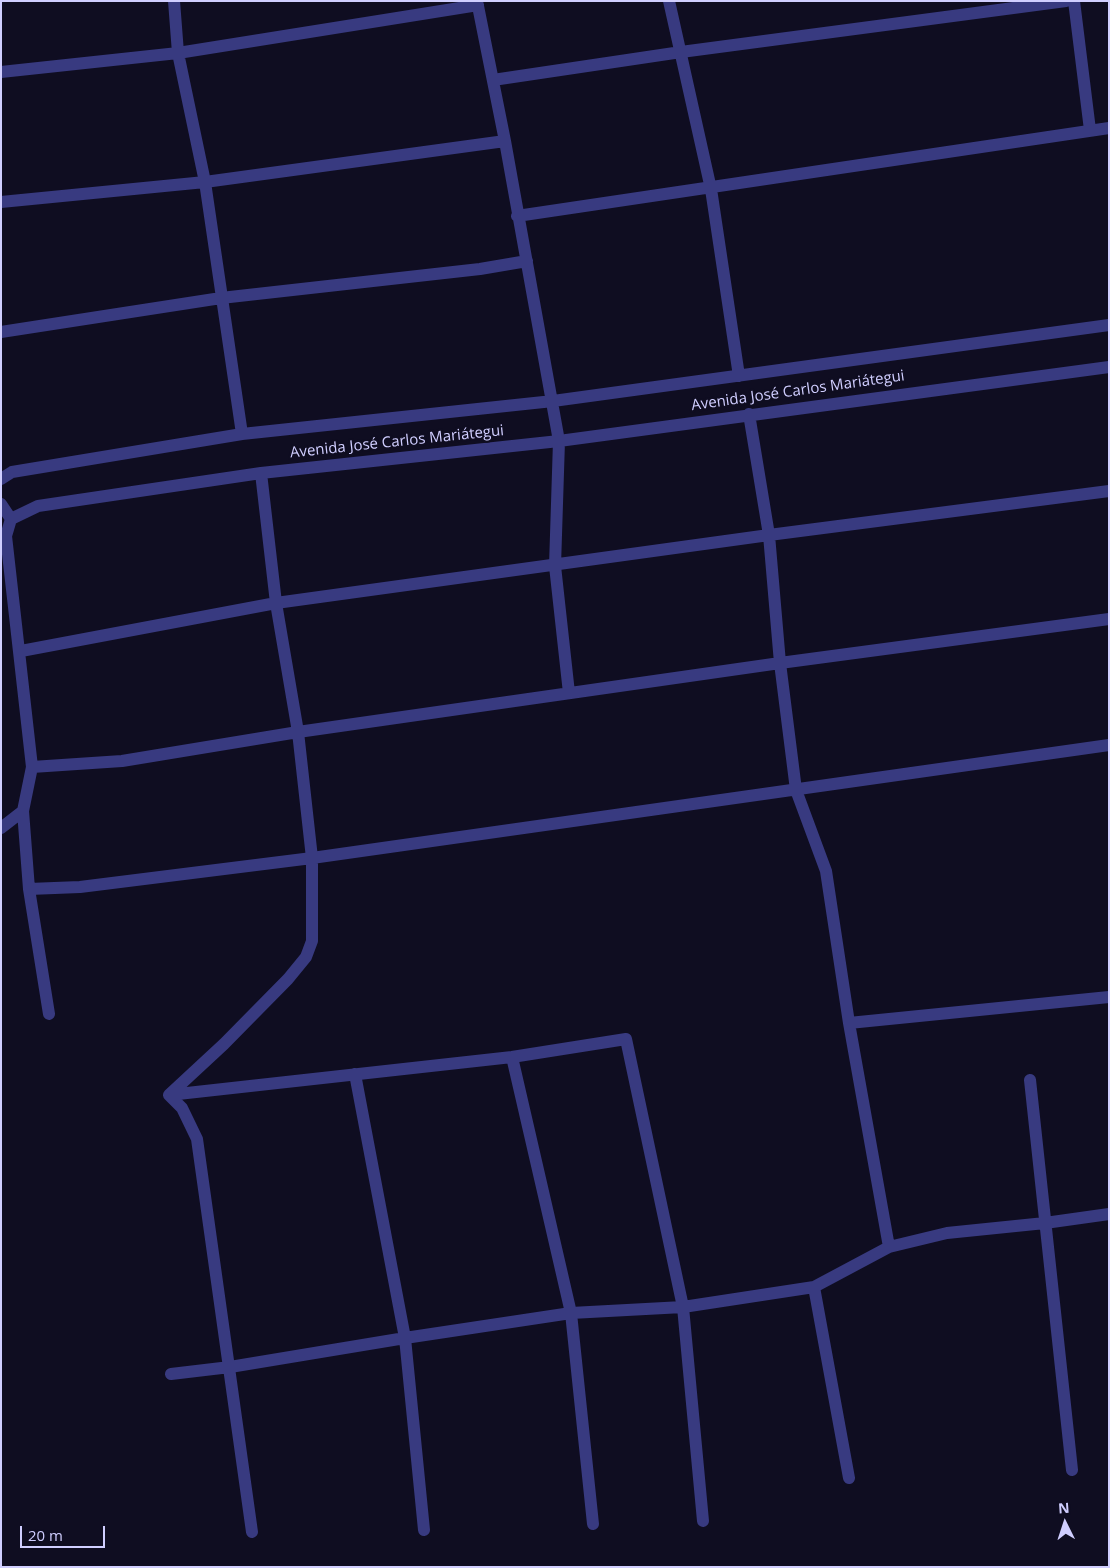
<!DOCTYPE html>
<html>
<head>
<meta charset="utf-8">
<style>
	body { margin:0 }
	#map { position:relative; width:1110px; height:1568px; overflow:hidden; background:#0f0d21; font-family:"Open Sans",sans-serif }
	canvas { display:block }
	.frame { position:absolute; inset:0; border:2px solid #d0ceff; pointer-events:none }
	.north { position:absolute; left:1040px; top:1498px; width:50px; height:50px; -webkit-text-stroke:4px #0f0d21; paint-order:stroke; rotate:356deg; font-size:14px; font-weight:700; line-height:20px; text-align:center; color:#d0ceff }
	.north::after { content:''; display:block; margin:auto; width:18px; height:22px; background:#d0ceff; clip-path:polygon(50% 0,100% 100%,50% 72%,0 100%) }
	.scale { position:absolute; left:20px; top:1526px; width:85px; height:22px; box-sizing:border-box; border:2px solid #d0ceff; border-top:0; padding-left:6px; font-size:15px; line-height:18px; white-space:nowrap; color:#d0ceff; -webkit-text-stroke:4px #0f0d21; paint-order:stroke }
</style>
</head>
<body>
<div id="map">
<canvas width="1110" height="1568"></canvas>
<div class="frame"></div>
<div class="north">N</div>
<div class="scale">20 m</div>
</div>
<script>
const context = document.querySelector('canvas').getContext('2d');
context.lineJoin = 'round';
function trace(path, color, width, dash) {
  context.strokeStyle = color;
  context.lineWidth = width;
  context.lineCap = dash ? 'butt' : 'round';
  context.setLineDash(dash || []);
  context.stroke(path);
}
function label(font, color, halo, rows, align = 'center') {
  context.font = font + ' "Open Sans",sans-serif';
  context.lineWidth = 4.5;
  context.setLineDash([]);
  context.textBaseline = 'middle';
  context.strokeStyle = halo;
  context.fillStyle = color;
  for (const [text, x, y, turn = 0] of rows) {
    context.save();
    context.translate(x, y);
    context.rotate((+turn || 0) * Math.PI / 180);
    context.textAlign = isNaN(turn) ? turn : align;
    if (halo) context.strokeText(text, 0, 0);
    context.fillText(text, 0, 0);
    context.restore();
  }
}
trace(new Path2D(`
	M174 1 178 53 205 182 242 434
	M477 1 505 141 559 441 555 566 569 693
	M669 1 711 189 739 376
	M1074 1 1090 130
	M1 72 178 53 478 5
	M493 80 681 52 1066 1
	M1 202 205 182 505 141
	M517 216 1109 128
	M1 332 221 298 480 269 527 261
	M749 414 769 535 780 663 796 790 826 871 849 1023 889 1247
	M1 479 12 472 242 434 553 401 1109 325
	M1 504 11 519
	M21 651 276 603 769 535 1109 491
	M32 767 122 761 298 732 780 663 1109 619
	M23 811 29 889 49 1014
	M1 828 23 811 32 767 6 536 11 519 38 506 261 473 559 441 1109 367
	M29 889 80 887 312 858 1109 745
	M849 1023 1109 997
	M512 1057 571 1313 593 1524
	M355 1074 405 1338 424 1530
	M1030 1080 1072 1470
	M169 1095 512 1057 626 1039 683 1307 703 1521
	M814 1287 849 1478
	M171 1374 230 1367 405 1338 571 1313 683 1307 814 1287 889 1247 947 1233 1045 1223 1109 1214
	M252 1532 197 1139 182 1108 169 1095 224 1044 288 979 306 957 312 941V858L298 732 276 603 261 473`), '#383a80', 12);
label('15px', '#d0ceff', '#0f0d21', [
	["Avenida José Carlos Mariátegui",798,391,-8],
	["Avenida José Carlos Mariátegui",397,442,-6]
]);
</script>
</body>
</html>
